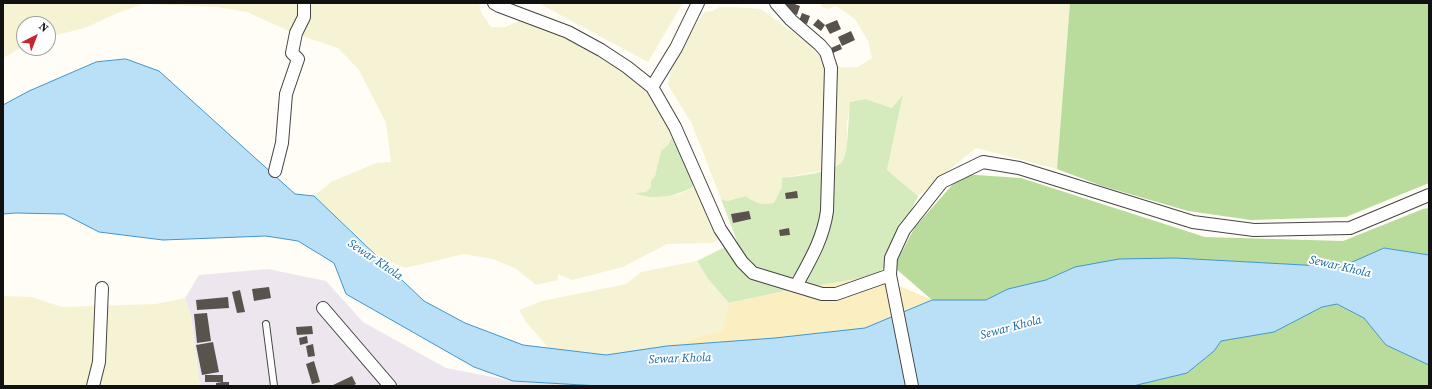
<!DOCTYPE html>
<html>
<head>
<meta charset="utf-8">
<style>
	body { margin:0 }
	#map { position:relative; width:1432px; height:389px; overflow:hidden; background:#fffdf5; font-family:"Source Serif 4",serif }
	canvas { display:block }
	.frame { position:absolute; inset:0; border:4px solid #111; pointer-events:none }
	.north { position:absolute; left:16px; top:16px; width:40px; height:40px; box-sizing:border-box; background:#fff; border:1px solid #a0a0a0; border-radius:50%; rotate:42deg; font-size:11px; font-weight:700; line-height:16px; text-align:center; color:#111 }
	.north::after { content:''; display:block; margin:auto; width:14px; height:18px; background:#c4262e; clip-path:polygon(50% 0,100% 100%,50% 72%,0 100%) }
</style>
</head>
<body>
<div id="map">
<canvas width="1432" height="389"></canvas>
<div class="frame"></div>
<div class="north">N</div>
</div>
<script>
const context = document.querySelector('canvas').getContext('2d');
context.lineJoin = 'round';
function fillPath(path, color) {
  context.fillStyle = color;
  context.fill(path, 'evenodd');
}
function trace(path, color, width, dash) {
  context.strokeStyle = color;
  context.lineWidth = width;
  context.lineCap = dash ? 'butt' : 'round';
  context.setLineDash(dash || []);
  context.stroke(path);
}
function label(font, color, halo, rows, align = 'center') {
  context.font = font + ' "Source Serif 4",serif';
  context.lineWidth = 4;
  context.setLineDash([]);
  context.textBaseline = 'middle';
  context.strokeStyle = halo;
  context.fillStyle = color;
  for (const [text, x, y, turn = 0] of rows) {
    context.save();
    context.translate(x, y);
    context.rotate((+turn || 0) * Math.PI / 180);
    context.textAlign = isNaN(turn) ? turn : align;
    if (halo) context.strokeText(text, 0, 0);
    context.fillText(text, 0, 0);
    context.restore();
  }
}
fillPath(new Path2D(`
	M268 269 326 281 363 322 446 368 513 381 600 386H202L199 380 191 316 185 298 199 275Z`), '#eee6ef');
fillPath(new Path2D(`
	M3 3H479L481 12 491 27H505L519 21 523 15 623 60 677 128 668 145 661 151 655 176 651 181V187L646 192 636 193 662 196 680 194 693 187 699 193 721 238 712 243 667 244 623 267 572 280 558 274V280L536 285 515 268 492 259 464 254 405 268 380 257 314 196 331 182 376 163 391 162 386 123 359 70 338 48 293 33 247 12 217 7 142 4 115 14 85 28 48 37V24H24V46L3 58Z
	M538 3H683L648 62Z
	M821 3H1070L1057 169 976 148 918 196 887 170 903 96 892 108 865 99 850 102 847 123V146L843 161 831 169 782 178V187L774 203 764 205 755 203 746 196 727 201 721 199 692 124 668 85 673 61 704 12 713 11 719 7H735L761 9 806 42 823 59 841 67H858L872 58 868 41 855 19 836 6 828 9 822 7Z
	M697 261 708 279 729 303 722 330 667 346 606 355 549 348 525 321 519 310 542 301 626 284 641 272Z
	M3 296 32 297 62 307 156 304 185 298 191 316 199 380 202 386H3Z`), '#f6f3d4');
fillPath(new Path2D(`
	M903 95 887 170 918 196 885 266 876 276 790 290 729 303 708 279 697 261 737 241 721 199 727 201 746 196C756 204 762 205 774 203L782 187V178C796 176 836 173 843 160 849 149 848 117 850 102L865 99 892 108Z
	M672 137C686 153 691 166 693 187 677 196 652 201 635 193L646 192 651 187V181L655 176 661 151 668 145Z`), '#d5ebbd');
fillPath(new Path2D(`
	M1070 3H1429V183L1346 217 1251 220 1188 211 1102 186 1057 169Z
	M962 174 1021 178 1205 237 1343 241 1423 209 1429 208V255L1384 248 1341 267 1175 258 1075 267 1046 280 1008 289 986 300H932L894 267 915 227Z
	M1337 304 1364 318 1386 345 1429 365V386H1133L1187 373 1214 351 1221 341 1274 332 1322 307Z`), '#b9dc9c');
fillPath(new Path2D(`
	M876 276 932 300 865 328 775 338 667 346 722 330 729 303 790 290Z`), '#fbeec1');
const water = new Path2D(`
	M126 59 159 71 295 194 314 196 424 301 465 323 523 345 606 355 667 346 775 338 865 328 932 300H986L1008 289 1046 280 1075 267 1119 259 1175 258 1341 267 1384 248 1429 255V365L1386 345 1364 318 1337 304 1322 307 1274 332 1221 341 1214 351 1187 373 1133 386H600L513 381 474 367 346 294 334 263 298 241 266 236 163 240 99 232 64 214 15 213 3 214V105L29 91 96 62Z`);
fillPath(water, '#b9e0f7');
trace(water, '#3f96cf', 1);
fillPath(new Path2D(`
	M785 3H792L800 6 797 15 783 9Z
	M802 13 810 16 807 24 799 21Z
	M818 19 825 25 837 20 841 29 830 34 825 25 821 31 813 25Z
	M851 31 855 40 842 46 838 37Z
	M840 44 842 49 833 53 831 48Z
	M797 191 798 198 786 199 785 193Z
	M749 211 751 219 733 223 731 214Z
	M789 228 790 235 780 236 779 230Z
	M269 287 271 298 254 301 252 289Z
	M240 290 245 312 237 313 232 292Z
	M228 297 229 308 197 310 196 300Z
	M207 313 211 341 197 343 194 314Z
	M312 326 313 334 297 335 296 327Z
	M307 336 308 343 300 345 299 338Z
	M213 342 219 372 202 375 196 345Z
	M313 344 315 356 308 357 306 346Z
	M314 361 320 382 312 384 306 364Z
	M205 375H223V382H205Z
	M352 376 356 384 352 386H331Z
	M222 382H229V386H216V383Z`), '#5a524d');
const lane = new Path2D(`
	M266 324 274 386`);
const street = new Path2D(`
	M494 3 499 6 568 32 601 50 627 67 652 87 675 127 720 229 742 262 753 273 822 294H836L890 275 912 386
	M776 3 791 20 820 45 826 52 831 68 827 211C823 240 809 262 796 286
	M652 87 676 48 698 3
	M275 171 282 143 286 94 298 59 292 53 296 33 304 17V3
	M890 275 891 258 904 230 942 182 983 162 1019 168 1193 222 1254 230 1350 228 1429 195
	M323 308 390 386
	M93 386 99 362 102 288`);
trace(lane, '#444', 8);
trace(street, '#444', 14);
trace(lane, '#fff', 6);
trace(street, '#fff', 12);
label('italic 12px', '#1768a6', '#fff', [
	["Sewar Khola",375,260,34],
	["Sewar Khola",1340,267,13],
	["Sewar Khola",1011,328,-15],
	["Sewar Khola",680,359,-2]
]);
</script>
</body>
</html>
